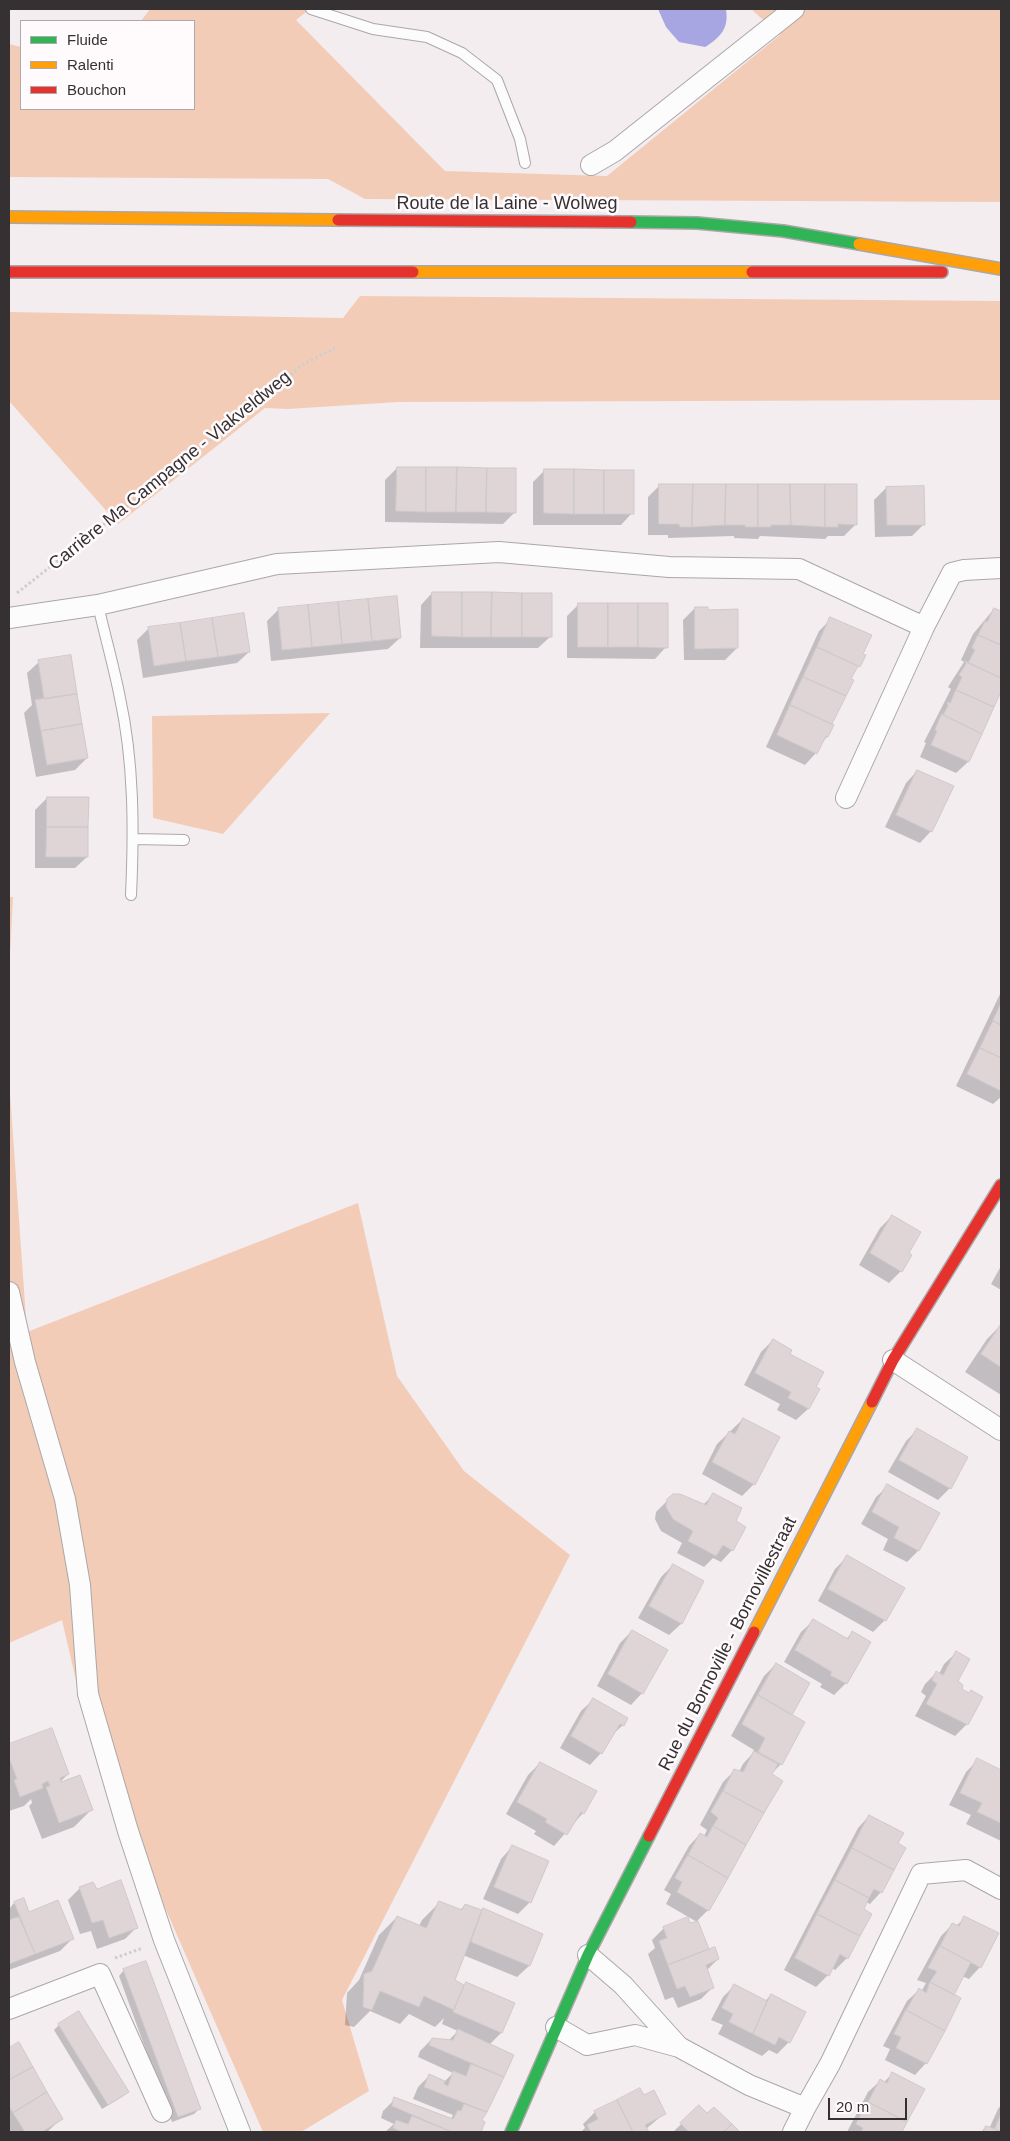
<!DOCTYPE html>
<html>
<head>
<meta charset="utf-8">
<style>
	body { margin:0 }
	#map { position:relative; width:1010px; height:2141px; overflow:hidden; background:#f3edf0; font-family:Arial,sans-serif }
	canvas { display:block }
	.frame { position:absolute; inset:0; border:10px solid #353133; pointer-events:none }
	.legend { position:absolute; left:20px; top:20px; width:175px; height:90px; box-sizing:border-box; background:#fffbfc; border:1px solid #aeaaac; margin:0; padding:6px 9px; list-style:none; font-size:15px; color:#353133 }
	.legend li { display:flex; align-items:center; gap:10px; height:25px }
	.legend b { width:25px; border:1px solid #aeaaac }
	.scale { position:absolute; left:828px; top:2098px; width:79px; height:22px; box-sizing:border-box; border:2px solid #353133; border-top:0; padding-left:6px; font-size:15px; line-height:18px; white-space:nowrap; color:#353133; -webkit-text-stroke:4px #fffbfc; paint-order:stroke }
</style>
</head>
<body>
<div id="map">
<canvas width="1010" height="2141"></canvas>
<div class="frame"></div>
<ul class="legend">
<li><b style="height:6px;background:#30b455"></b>Fluide</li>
<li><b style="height:6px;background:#ff9f0a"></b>Ralenti</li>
<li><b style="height:6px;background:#e5322d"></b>Bouchon</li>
</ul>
<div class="scale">20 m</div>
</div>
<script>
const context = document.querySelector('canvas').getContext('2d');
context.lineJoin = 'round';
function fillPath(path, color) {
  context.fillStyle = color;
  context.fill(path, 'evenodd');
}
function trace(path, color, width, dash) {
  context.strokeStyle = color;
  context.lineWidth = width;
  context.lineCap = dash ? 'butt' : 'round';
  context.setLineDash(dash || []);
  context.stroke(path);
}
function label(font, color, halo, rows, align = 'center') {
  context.font = font + ' Arial,sans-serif';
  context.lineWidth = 5;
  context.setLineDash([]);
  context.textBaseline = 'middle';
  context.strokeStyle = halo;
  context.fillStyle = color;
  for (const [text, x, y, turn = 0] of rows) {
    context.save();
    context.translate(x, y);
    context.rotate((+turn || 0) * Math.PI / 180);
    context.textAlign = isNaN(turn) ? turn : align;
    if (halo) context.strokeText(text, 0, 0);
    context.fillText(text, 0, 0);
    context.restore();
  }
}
fillPath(new Path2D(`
	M150 9H310L296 20 445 171 607 176 780 35 751 9H1001V202L365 199 328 179 9 177V44L21 47V109H194V21H141Z
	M360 296 1001 301V400L398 402 288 409 265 408 118 524 9 401V312L343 318Z
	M330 713 223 834 153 818 152 716Z
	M9 897H13L9 977Z
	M9 1079 27 1332 358 1203 397 1376 464 1471 570 1555 342 2000 369 2091 301 2132H263L156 1887 81 1702 62 1620 9 1643Z`), '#f3ccb8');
fillPath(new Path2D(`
	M658 9H726C729 28 721 37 705 47L679 42 666 27Z`), '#a7a6e3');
fillPath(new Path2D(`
	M397 468 515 512 503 524 385 522V480Z
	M545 470 632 513 621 525H533V482Z
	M660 485 856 524 844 536H828L825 539 760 536 758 539 734 538V536L668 538V535H648V497Z
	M886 488 924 524 912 536 875 537 874 500Z
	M432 593 550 637 538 648H420L421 605Z
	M579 604 666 647 655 659 567 658V616Z
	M695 608 707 611 737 648 725 660H684L683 620Z
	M279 609 400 638 388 649 271 661 267 621Z
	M994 609 1001 612V689L968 762 956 773 920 757 926 743 924 742 951 689 948 687 964 662 961 660 973 634Z
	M831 619 858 666 849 679 830 724 832 726 827 737 821 743 816 753 805 765 766 747 819 631Z
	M149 628 249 652 237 663 143 678 137 640Z
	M39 662 87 758 75 770 36 777 24 713 32 705 27 673Z
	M917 771 931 831 920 843 885 827 906 783Z
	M47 798 87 857 75 868H35V810Z
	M1001 992V1097L993 1104 956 1086Z
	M892 1216 907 1253 901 1271 889 1283 859 1265 880 1228Z
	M1001 1266V1290L991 1284Z
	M1001 1325V1395L965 1372 987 1339Z
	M773 1340 789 1355 814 1388 818 1390 808 1409 796 1420 777 1410 780 1404 744 1385 761 1352Z
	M743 1419 778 1437 754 1484 742 1496 702 1474 717 1444Z
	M917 1430 950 1488 938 1500 888 1472 906 1441Z
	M888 1486 918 1551 907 1562 883 1550 888 1539 861 1524 876 1497Z
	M713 1495 734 1522 732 1550 721 1562 713 1558 704 1567 677 1553 682 1543 661 1531 655 1519 656 1512 668 1500 703 1505Z
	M847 1557 885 1620 873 1632 818 1601 835 1569Z
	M673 1565 702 1582 681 1624 669 1635 638 1618 661 1577Z
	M813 1621 846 1639 852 1633 846 1683 834 1695 820 1687 822 1684 784 1662 801 1632Z
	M632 1631 642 1693 631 1705 597 1686 620 1643Z
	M956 1653 957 1682 960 1690 967 1724 955 1736 915 1716 926 1696 921 1692 925 1684 937 1672 939 1674 944 1664Z
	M776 1664 790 1715 781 1764 770 1775 708 1910 697 1921 708 1950 718 1959 707 1970 713 1987 701 1999 678 2008 673 1997 665 2000 648 1954 655 1948 652 1940 664 1928 697 1922 666 1904 671 1894 664 1890 689 1846 700 1834 704 1836 707 1830 700 1825 723 1782 735 1770 739 1772 743 1764 752 1754 754 1750 731 1736 764 1676Z
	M593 1700 623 1725 611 1736 601 1753 590 1765 560 1748 581 1711Z
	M51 1729 68 1774 57 1785 91 1810 74 1827 42 1839 29 1806 32 1803 31 1799 24 1806 9 1811V1745Z
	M978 1760 1001 1772V1841L966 1824 971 1815 949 1805 966 1772Z
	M540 1763 583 1813 554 1846 534 1834 536 1831 506 1814 528 1775Z
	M869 1816 897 1844 881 1892 870 1904 866 1902 847 1958 835 1970 832 1968 828 1975 816 1987 784 1970 858 1828Z
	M512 1847 530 1902 518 1914 483 1899 501 1859Z
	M80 1888 96 1890 137 1927 125 1939 97 1949 91 1931 80 1934 68 1900Z
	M14 1903 28 1914 72 1939 60 1951 9 1970V1909Z
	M439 1903 459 1911 465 1905 481 1911 483 1910 542 1935 529 1966 517 1977 463 1955 453 1981 464 1986 466 1983 501 2033 489 2045 512 2055 491 2103 486 2108 480 2121 483 2123 480 2132H385L394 2124 381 2118 383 2111 395 2099 450 2120 452 2117 453 2115 413 2099 418 2087 430 2075 444 2082 453 2073 418 2057 420 2051 432 2039 448 2041 458 2031 442 2024 444 2018 435 2027 409 2014 400 2024 370 2011 354 2027 345 2025 347 1993 359 1980 379 1935 397 1917 419 1926 422 1920Z
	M965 1918 980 1967 969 1979 962 1976 952 1995 926 2063 915 2075 885 2060 890 2049 883 2046 907 2001 919 1990 921 1992 926 1983 917 1980 941 1936 953 1924 956 1926Z
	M124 1970 200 2108 194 2114 172 2122 119 1976Z
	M734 1986 765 2001 771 1995 804 2012 789 2042 777 2054 769 2050 762 2056 718 2034 723 2025 711 2020 723 1997Z
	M59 2025 127 2092 122 2097 102 2109 54 2030Z
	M18 2044 61 2119 47 2132H9V2050Z
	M893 2073 923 2089 901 2132H847L868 2092 880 2081 884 2082Z
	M644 2097 665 2113 646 2129 647 2132H581L585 2128 583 2124 595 2112Z
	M1001 2105V2132H981L986 2127 989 2129 998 2109Z
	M699 2107 707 2114 714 2109 738 2132H673Z`), '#0003');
const building = new Path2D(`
	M397 467H426V512L396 511Z
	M426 467H457L456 512H426Z
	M457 467 487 468 486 512H456Z
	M487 468H516V513L486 512Z
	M544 469H574V514L544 513Z
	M574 469 604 470V514H574Z
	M604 470H634V514H604Z
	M659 484H693L692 527H680L679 524H659Z
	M693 484H726L725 525 692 527Z
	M726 484H758V527H745V525H725Z
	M758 484H790L791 525H771V527H758Z
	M790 484H825V527L791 525Z
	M825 484H857V525L838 524V527H825Z
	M924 486 925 525H887L886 487Z
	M432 592H462V637L432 636Z
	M462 592H492L491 637H462Z
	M492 592 522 593V637H491Z
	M522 593H552V637H522Z
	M397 596 401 638 372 641 368 599Z
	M368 599 372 641 342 644 338 602Z
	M338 602 342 644 312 647 308 605Z
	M578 603H608V647H578Z
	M608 603H638V647H608Z
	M638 603H668V648L638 647Z
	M308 605 312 647 282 650 278 608Z
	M695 607H708V610L738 609V648L695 649Z
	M994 608 1001 611V645L978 635 985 621 987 622Z
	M244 613 250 652 218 657 212 618Z
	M830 617 872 635 863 654 866 655 860 667 817 647Z
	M212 618 218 657 186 661 180 623Z
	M180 623 186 661 154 666 148 627Z
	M978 635 1001 645V678L968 663 975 650 972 648Z
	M817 647 858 666 851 679 854 680 846 696 803 677Z
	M71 655 77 694 44 699 38 660Z
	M965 661 1001 678V692L994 707 956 690 962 677 959 675 966 664Z
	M803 677 846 696 832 724 790 705Z
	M956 690 994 707 982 734 943 715 948 706 947 702 950 703Z
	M77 694 82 724 41 731 35 700Z
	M790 705 834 725 828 737 826 736 817 754 777 735Z
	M942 714 982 734 969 762 931 745 937 731 935 730 936 727Z
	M82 724 88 758 47 765 41 731Z
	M917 770 954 786 932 832 896 815Z
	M47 797H89L88 827H47Z
	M47 827H88V857H46Z
	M1001 1003V1025L993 1021Z
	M993 1021 1001 1025V1058L980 1048Z
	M980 1048 1001 1058V1091L967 1074Z
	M892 1215 921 1232 909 1253 912 1255 902 1272 870 1253Z
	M1001 1324V1366H999L981 1354Z
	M773 1339 792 1350 790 1354 824 1372 816 1387 820 1389 809 1409 788 1398 791 1392 755 1373Z
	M743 1418 780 1437 755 1485 712 1462 729 1431 735 1434Z
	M917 1428 968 1457 951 1489 899 1460Z
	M887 1484 940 1513 919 1551 894 1538 899 1527 872 1512Z
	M713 1493 742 1508 736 1521 746 1527 733 1551 723 1545 716 1556 688 1541 693 1531 673 1519 666 1507 667 1499 673 1494H680L706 1505Z
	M847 1555 905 1588 886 1621 828 1589Z
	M673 1564 704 1581 682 1624 649 1606Z
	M813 1619 848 1639 852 1631 871 1642 847 1684 830 1675 832 1672 795 1650Z
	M632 1630 668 1650 643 1694 608 1674Z
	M956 1651 970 1659 958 1681 963 1685 962 1689 969 1693 971 1690 983 1697 968 1725 926 1704 937 1684 932 1680 936 1671 943 1675Z
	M776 1663 810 1683 792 1715 758 1695Z
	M758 1695 805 1722 782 1765 758 1752 765 1738 742 1724Z
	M593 1698 628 1718 624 1726 620 1724 602 1754 571 1736Z
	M52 1728 69 1774 60 1778 61 1782 80 1775 93 1810 59 1823 46 1787 50 1786 48 1781 42 1784 43 1788 20 1797 14 1780 17 1779 9 1758V1744Z
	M754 1751 778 1764 772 1774 783 1781 764 1813 723 1791 734 1769 743 1772Z
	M977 1758 1001 1770V1823L977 1812 982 1803 960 1793Z
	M540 1762 597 1791 584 1814 581 1812 567 1835 545 1822 547 1819 517 1802Z
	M723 1791 764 1813 746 1845 713 1826 718 1818 711 1812Z
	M869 1815 904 1833 898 1843 906 1848 894 1870 852 1848Z
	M713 1826 746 1845 728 1878 688 1855 700 1833 707 1837Z
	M512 1845 549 1861 531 1903 494 1887Z
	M852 1848 894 1870 882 1893 874 1889 869 1898 835 1880Z
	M688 1855 728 1878 709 1911 677 1892 682 1882 675 1878Z
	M121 1880 138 1928 109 1938 103 1920 92 1923 79 1887 93 1882 97 1889Z
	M835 1880 869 1898 864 1909 872 1914 860 1936 817 1914Z
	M24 1898 29 1912 58 1900 74 1939 35 1954 14 1902Z
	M439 1901 462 1910 465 1904 482 1910 455 1980 464 1985 454 2010 424 1996 419 2007 380 1991 372 2010 363 2007 364 1974 372 1971 397 1916 426 1928Z
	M483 1908 543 1934 530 1966 471 1942Z
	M817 1914 860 1936 848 1959 840 1954 829 1976 795 1958Z
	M964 1916 999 1933 981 1968 940 1946 952 1923 959 1926Z
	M19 1917 35 1954 9 1964V1920Z
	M688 1917 690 1923 698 1921 709 1949 668 1965 659 1941 667 1938 663 1927Z
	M940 1946 971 1962 954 1995 930 1982 937 1971 928 1968Z
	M715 1947 719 1959 706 1965 714 1988 690 1997 685 1986 677 1989 668 1965Z
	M146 1961 201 2109 178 2117 123 1969Z
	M466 1982 515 2003 502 2033 453 2012Z
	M930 1982 961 1998 945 2031 906 2010 919 1988 926 1993Z
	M734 1984 767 2001 753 2034 729 2022 733 2014 722 2008Z
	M771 1994 806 2012 790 2043 779 2037 775 2045 753 2034Z
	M906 2010 945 2031 927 2064 896 2048 901 2037 894 2034Z
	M79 2011 129 2092 108 2105 58 2024Z
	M458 2029 514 2055 504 2077 429 2045 432 2038 453 2040Z
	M19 2042 33 2067 9 2080V2048Z
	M471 2064 504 2077 487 2112 424 2087 429 2074 445 2081 444 2084 448 2086 453 2071 466 2076Z
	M33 2067 47 2092 13 2113 9 2106V2080Z
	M892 2072 925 2089 907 2122 868 2102 880 2079 887 2083Z
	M640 2088 644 2095 654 2090 666 2114 645 2125 649 2132H633L617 2100Z
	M47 2092 63 2119 42 2132H25L13 2113Z
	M394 2097 453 2119 458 2110 461 2111 464 2104 487 2112 482 2120 485 2122 481 2132H452L392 2106Z
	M617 2100 633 2132H591L587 2125 598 2119 594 2111Z
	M868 2102 907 2122 902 2132H861L863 2128 856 2124Z
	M699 2105 707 2113 714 2107 732 2124 724 2132H689L680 2123Z
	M1001 2114V2132L995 2129Z
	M412 2116 452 2132H402L393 2128 396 2120 408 2124Z
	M732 2124 740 2132H724Z
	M986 2126 995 2129 1001 2132H983Z`);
fillPath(building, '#dfd5d7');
trace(building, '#cec9cb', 1);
const lane = new Path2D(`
	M311 9 373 29 427 37 462 53 497 80 520 139 525 163
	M98 605C105 636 114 667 120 698 134 762 134 830 131 895
	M134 839 184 840`);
const street = new Path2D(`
	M591 165 615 151 794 9
	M9 618 98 605 277 564 499 552 669 567 799 569 924 627
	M846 798 924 627 952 573 964 570 1001 568
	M9 1292 25 1362 65 1499 80 1585 88 1694 128 1831 164 1940 240 2132
	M893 1360 1001 1430
	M9 2009 100 1974 162 2112
	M556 2027 587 2045 635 2035 679 2047 623 1985 588 1955
	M679 2047 749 2085 805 2108 793 2132
	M805 2108 830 2064 921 1874 966 1870 1001 1889`);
const fast = new Path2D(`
	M631 222 697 223 783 231 859 244
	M511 2132 588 1955 649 1836`);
const slow = new Path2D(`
	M9 217 338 220
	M859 244 1001 269
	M413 272H752
	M754 1632 872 1402`);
const jam = new Path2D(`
	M338 220 631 222
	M9 272H413
	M752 272H942
	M872 1402 893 1360 1001 1185
	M649 1836 754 1632`);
trace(lane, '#aba7a9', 12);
trace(street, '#aba7a9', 22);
trace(fast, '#aba7a9', 14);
trace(slow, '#aba7a9', 14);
trace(jam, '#aba7a9', 14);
trace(new Path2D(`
	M17 593 240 417 302 365 335 348
	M115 1958 143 1948`), '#cfcecf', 3, [2.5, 2.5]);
trace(lane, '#fdfcfd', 10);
trace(street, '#fdfcfd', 20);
trace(fast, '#30b455', 11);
trace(slow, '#ff9f0a', 11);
trace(jam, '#e5322d', 11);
label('18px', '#353133', '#fffbfc', [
	["Route de la Laine - Wolweg",507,204],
	["Carrière Ma Campagne - Vlakveldweg",170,471,-39],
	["Rue du Bornoville - Bornovillestraat",728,1644,-63]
]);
</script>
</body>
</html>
